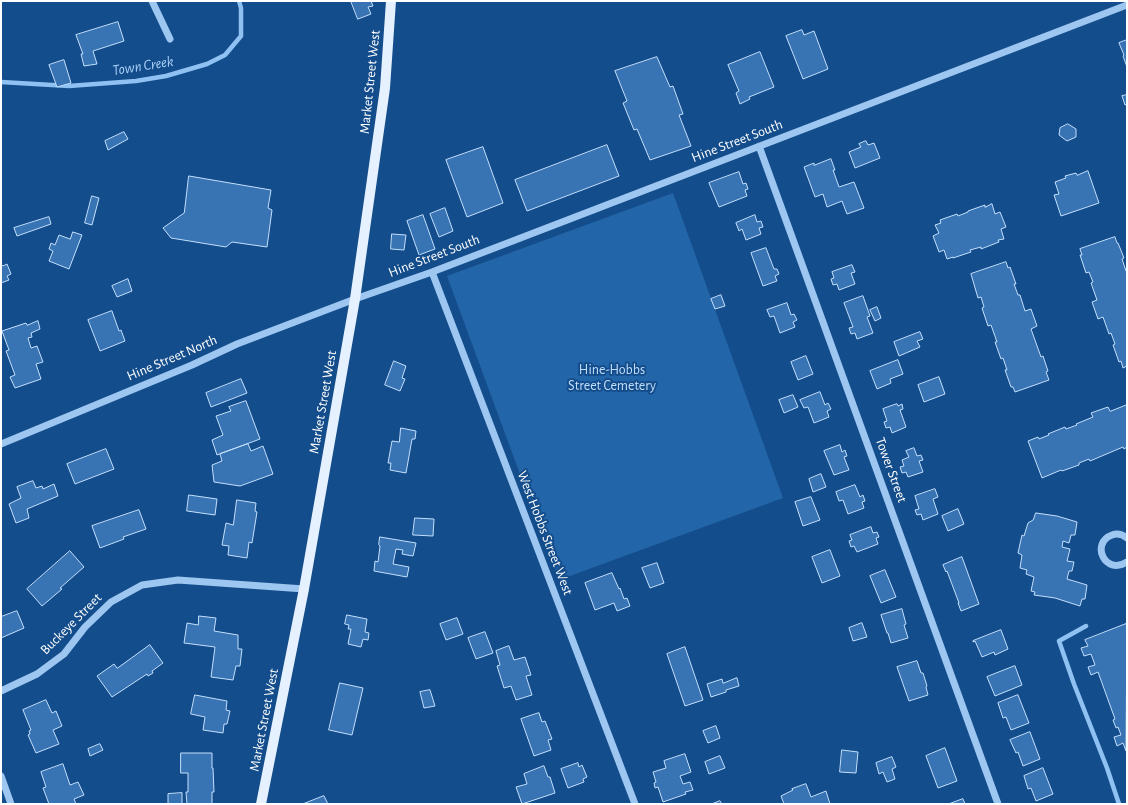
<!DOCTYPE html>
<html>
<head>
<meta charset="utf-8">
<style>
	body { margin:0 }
	#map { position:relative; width:1128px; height:805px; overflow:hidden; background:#144d8c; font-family:"Alegreya Sans",sans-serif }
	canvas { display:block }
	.frame { position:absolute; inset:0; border:2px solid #fff; pointer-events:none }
</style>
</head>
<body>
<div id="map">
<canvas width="1128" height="805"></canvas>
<div class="frame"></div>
</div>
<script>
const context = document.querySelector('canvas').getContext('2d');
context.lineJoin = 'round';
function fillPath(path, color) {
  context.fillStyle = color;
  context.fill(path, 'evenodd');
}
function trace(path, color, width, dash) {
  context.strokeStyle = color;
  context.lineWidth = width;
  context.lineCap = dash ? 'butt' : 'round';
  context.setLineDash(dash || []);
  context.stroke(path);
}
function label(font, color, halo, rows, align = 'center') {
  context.font = font + ' "Alegreya Sans",sans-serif';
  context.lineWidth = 4;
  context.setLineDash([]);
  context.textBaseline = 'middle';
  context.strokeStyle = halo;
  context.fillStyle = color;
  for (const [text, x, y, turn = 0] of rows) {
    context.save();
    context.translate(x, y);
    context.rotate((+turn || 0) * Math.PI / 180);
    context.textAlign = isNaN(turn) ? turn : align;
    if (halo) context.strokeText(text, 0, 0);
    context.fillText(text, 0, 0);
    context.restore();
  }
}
fillPath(new Path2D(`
	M673 193 783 498 559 580 447 276Z`), '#2365a9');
trace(new Path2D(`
	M1 82 69 86 136 81 166 76 207 64 225 55 241 36V8L239 1
	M1086 626 1059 641 1074 684 1107 768 1119 804`), '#8fc2f3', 4.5);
const building = new Path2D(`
	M351 1H371L373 6 368 7 371 14 358 19Z
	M118 22 124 41 93 51 97 64 84 66 81 54H83L76 35Z
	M802 30 804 35 814 31 828 69 803 79 786 36Z
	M1127 40V67L1123 56 1124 55 1119 43Z
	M760 52 774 87 749 97 750 99 740 104 736 93 739 91 728 65Z
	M657 57 670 87 673 86 683 114 679 115 691 146 650 160 637 129 634 130 623 103 627 101 615 71Z
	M64 60 71 83 57 87 49 65Z
	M1127 95V104L1125 105 1122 96Z
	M1068 124 1076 129V137L1067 141 1059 135 1060 128Z
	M124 132 128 139 108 150 105 141Z
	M866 141 868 145 874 143 880 158 855 168 849 152 861 147 859 144Z
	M607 145 619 176 527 211 515 180Z
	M483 147 503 203 467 217 446 160Z
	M831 159 835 170H833L839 187 854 182 864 208 847 214 842 201 827 207 823 194 815 197 804 167 814 163V165Z
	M1088 171 1099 203 1061 216 1054 195 1059 194 1055 182 1066 178 1065 176 1076 173 1077 175Z
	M739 172 743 184 746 183 748 189 745 190 747 196 719 207 709 183Z
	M189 176 271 190 268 208 272 210 267 247 232 242 226 247 171 238 163 228 184 213Z
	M92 196 99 198 92 225 85 223Z
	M992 204 995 214 1000 212 1006 227 1001 229 1004 239 998 240 999 242 981 249V247L970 250 971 252 953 258V257L947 259 944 250 939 252 933 236 939 233 935 225 941 223 940 220 957 214 958 216 968 212V211L985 205V207Z
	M445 208 453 231 439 237 430 214Z
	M423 215 435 249 419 255 407 221Z
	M755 215 757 222 761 221 763 227 759 228 761 234 746 240 742 229 739 231 736 223Z
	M49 217 51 224 17 236 14 228Z
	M73 232 82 235 69 269 49 261 53 251 49 249 51 243 55 245 59 235 70 239Z
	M392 234 406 235 404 250 391 249Z
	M1115 237 1117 243H1118L1124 258 1122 259 1126 271H1127V366L1123 368 1121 361 1119 362 1113 345 1115 344 1111 333 1109 334 1103 317 1098 319 1092 302 1097 300 1091 283 1093 282 1089 272 1086 273 1080 255H1082L1080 249Z
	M766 248 774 269H777L779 274 775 276 777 281 763 286 751 253Z
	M1006 262 1008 268 1010 267 1016 284H1014L1018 295H1020L1025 311 1031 309 1037 326 1031 329 1041 357 1043 356 1048 371 1046 372 1049 380 1015 392 1013 387H1011L1005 370H1007L1003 358 1001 359 995 342H997L991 325 988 326 982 308 984 307 981 297 978 298 971 274Z
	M1 264 3 266 7 264 11 274 7 276 9 280 1 283Z
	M852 265 855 272 851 273 855 284 839 290 837 284 833 285 831 279 834 278 832 272Z
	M128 279 132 291 117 297 112 286Z
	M721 295 725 306 715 309 711 299Z
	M863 296 870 316 867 317 873 333 857 339 855 333 851 334 849 328 853 327 844 303Z
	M787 303 791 315 794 314 797 320 793 322 795 327 780 333 774 316 770 317 767 310Z
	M877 307 881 318 875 321 870 310Z
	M112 311 119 331 121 330 125 341 100 351 88 320Z
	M38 321 40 329 31 333 32 337 28 338 31 348 37 346 43 362 36 364 41 379 15 388 10 377 15 375 6 351 9 350 2 331 26 323 27 325Z
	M920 332 923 339 917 341 920 347 899 356 894 342Z
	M806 356 813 374 798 380 791 362Z
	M898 360 903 374 890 379 891 383 877 389 870 371Z
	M394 361 406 366 402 378 405 379 400 391 385 385Z
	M939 377 945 394 924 402 918 385Z
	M241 379 247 393 211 407 206 393Z
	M820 392 825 405 828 403 831 409 827 411 829 417 814 423 808 407 804 408 800 400Z
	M793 395 798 407 784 413 779 400Z
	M246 401 260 439 217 455 212 440 223 435 216 416 231 411 229 407Z
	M897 404 898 406 902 404 903 409 900 410 906 427 892 433 890 427 886 428 884 422 887 421 883 409Z
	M1127 405V447L1124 449 1123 447 1090 461 1089 459 1079 463V465L1062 471 1061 470 1042 478 1028 441 1038 437 1039 439 1049 435 1048 434 1065 427 1066 429 1077 425 1076 424 1093 417 1091 413 1108 407 1110 411Z
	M401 428 416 431 415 439H412L406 473 390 470 391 463H388L392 441 399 442Z
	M248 444 251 451 263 446 273 474 240 486 214 482 212 465 222 461 220 454Z
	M840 445 842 452 845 450 847 456 844 457 849 470 834 475 824 451Z
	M914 448 917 456 921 455 923 460 919 461 923 472 908 477 906 472 902 473 900 467 904 466 902 460 909 457 906 451Z
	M106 449 114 469 75 484 67 464Z
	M821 474 826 487 813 492 809 479Z
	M33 481 36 488 42 486 43 489 54 484 58 496 27 509 29 518 16 523 9 504 21 498 17 487Z
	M855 485 860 497 863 495 865 501 862 502 864 508 848 514 843 500 839 501 836 492Z
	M935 489 938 497 933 499 938 514 923 520 921 514 917 515 915 510 919 509 915 496Z
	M189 495 217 499 215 515 187 511Z
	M811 497 820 520 803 526 795 502Z
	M237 500 256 503 255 511 257 512 252 543 249 542 247 558 228 555 229 546 222 545 226 523 233 525Z
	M958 509 964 524 948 531 942 516Z
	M139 510 146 529 123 537 124 539 100 548 92 526Z
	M1036 513 1057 516 1077 522 1075 535H1071L1069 543 1063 541 1062 547 1070 549 1067 561 1074 562 1072 571H1069L1067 579 1087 585 1085 599H1082L1080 606 1055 598 1034 595 1035 592 1031 591 1034 577 1026 574 1027 570 1020 568 1022 555 1018 553 1022 535 1024 536 1028 523 1033 520Z
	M415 518 434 519 433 536 413 535Z
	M871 527 873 533 877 532 879 537 876 538 878 544 857 552 854 546 851 547 849 541 852 540 850 535Z
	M380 537 416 543 413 556 402 554 403 550 396 549 393 564 409 567 407 577 374 571 375 561 378 562 380 546 379 545Z
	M830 550 840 576 822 583 812 557Z
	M70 551 84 567 60 588 62 589 42 606 27 589Z
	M962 557 979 604 961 611 958 603H959L947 571 946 572 943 565Z
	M657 563 664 583 650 588 642 568Z
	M885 570 896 597 881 603 870 576Z
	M612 573 619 589 620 588 624 599 627 598 630 606 617 611 614 603 595 610 585 583Z
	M902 609 906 624 904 625 908 638 891 643 888 633H887L881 615Z
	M17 611 24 628 1 638V617Z
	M347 615 367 619 365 632 369 633 368 640 363 639 361 647 348 644 351 629H348L349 625 345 624Z
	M199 616 216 618 214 631 238 635V649H242L240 666H236L233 680 211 677 215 647 184 643 187 623 198 625Z
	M457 618 463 634 446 640 440 624Z
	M862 623 867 637 853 641 849 628Z
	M1126 624 1127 627 1126 751 1123 743 1117 746 1114 737 1121 735 1118 727 1116 728 1113 720 1115 719 1098 672 1091 675 1088 667 1095 665 1091 654 1084 656 1081 648 1088 646 1085 640Z
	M1001 630 1008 649 995 655 994 652 982 657 975 641 973 642V641Z
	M485 632 493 653 476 659 468 638Z
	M150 645 163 663 152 671 153 673 148 676 147 674 112 697 97 676 114 664 117 668Z
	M509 646 514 660 525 657 531 675 526 676 532 695 516 700 511 686 504 688 497 666 500 665 496 651Z
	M685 647 703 700 685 706 667 654Z
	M917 661 921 673H923L927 686 926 687 928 695 909 701 897 667Z
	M1015 666 1022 685 995 696 987 677Z
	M737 678 739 686 726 690V692L711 697 707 684 722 679 723 683Z
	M340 683 363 688 352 735 329 730Z
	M430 690 435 706 424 708 420 692Z
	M195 695 227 701 226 710 230 711 227 724H224L223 733 203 730 205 717 191 714Z
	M1018 695 1029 723 1011 730 1006 717 1003 718 998 703Z
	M46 700 52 713 56 711 62 726 53 730 59 744 36 753 28 735 30 734 29 731 31 730 23 710Z
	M539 713 542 722 545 721 552 739 548 740 551 750 534 756 521 719Z
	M716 726 720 738 708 743 703 731Z
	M1030 732 1040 759 1023 766 1018 752 1016 753 1010 740Z
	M100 744 103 750 90 756 88 749Z
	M945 748 957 781 938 788 926 756Z
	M842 750 858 752 856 773 840 772Z
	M181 753H212V768H213L214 792H212V804H187L186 792H188V773H181Z
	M685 754 691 772 680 776 683 784 690 782 693 790 685 792 686 794 663 802 658 787 655 788 654 783 656 782 653 772 666 768 664 761Z
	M720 756 725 768 709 774 705 762Z
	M892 757 896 767 892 769 895 779 887 782 883 772 879 774 876 763Z
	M578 763 579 767 582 765 587 777 583 779 584 782 568 788 561 769Z
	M63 764 70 785 78 782 84 795 74 799 76 804H49L43 788 46 787 41 772Z
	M544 766 548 777H550L555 793 522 804 516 787 527 784 524 774Z
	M1043 768 1053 794 1036 801 1031 788 1028 789 1024 776Z
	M806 784 811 797 826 791 830 804H784L781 796 793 790 792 789Z
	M182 793V804H168V794Z
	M324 796 328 804H303Z
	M963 799 965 804H949Z
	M720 801 722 804H712Z`);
fillPath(building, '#3874b3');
trace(building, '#c3dffc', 1);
trace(new Path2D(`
	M152 1 170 39
	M759 146 998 804
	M432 272 635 804
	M1 444 192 365 237 344 355 299 432 272 1127 5
	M1127 538C1122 534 1117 533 1112 535 1090 543 1105 576 1127 562
	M1 691 37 674 64 654 85 627 111 602 142 585 178 580 304 589
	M1 776 11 804`), '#9dc6f0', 7);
trace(new Path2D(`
	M261 804 304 589 355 299 385 88 391 1`), '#e6f1ff', 10);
label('14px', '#fff', '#144d8c', [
	["Market Street West",370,82,-84],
	["Hine Street South",737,141,-21],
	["Hine Street South",434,256,-21],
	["Hine Street North",172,358,-23],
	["Market Street West",323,402,-80],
	["Tower Street",891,470,70],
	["West Hobbs Street West",545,533,69],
	["Buckeye Street",71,624,-45],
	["Market Street West",264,720,-79]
]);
label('14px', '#c3dffc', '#144d8c', [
	["Hine-Hobbs",612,370],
	["Street Cemetery",612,386]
]);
label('italic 15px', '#a9d0f7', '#144d8c', [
	["Town Creek",143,66,-9]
]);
</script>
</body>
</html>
